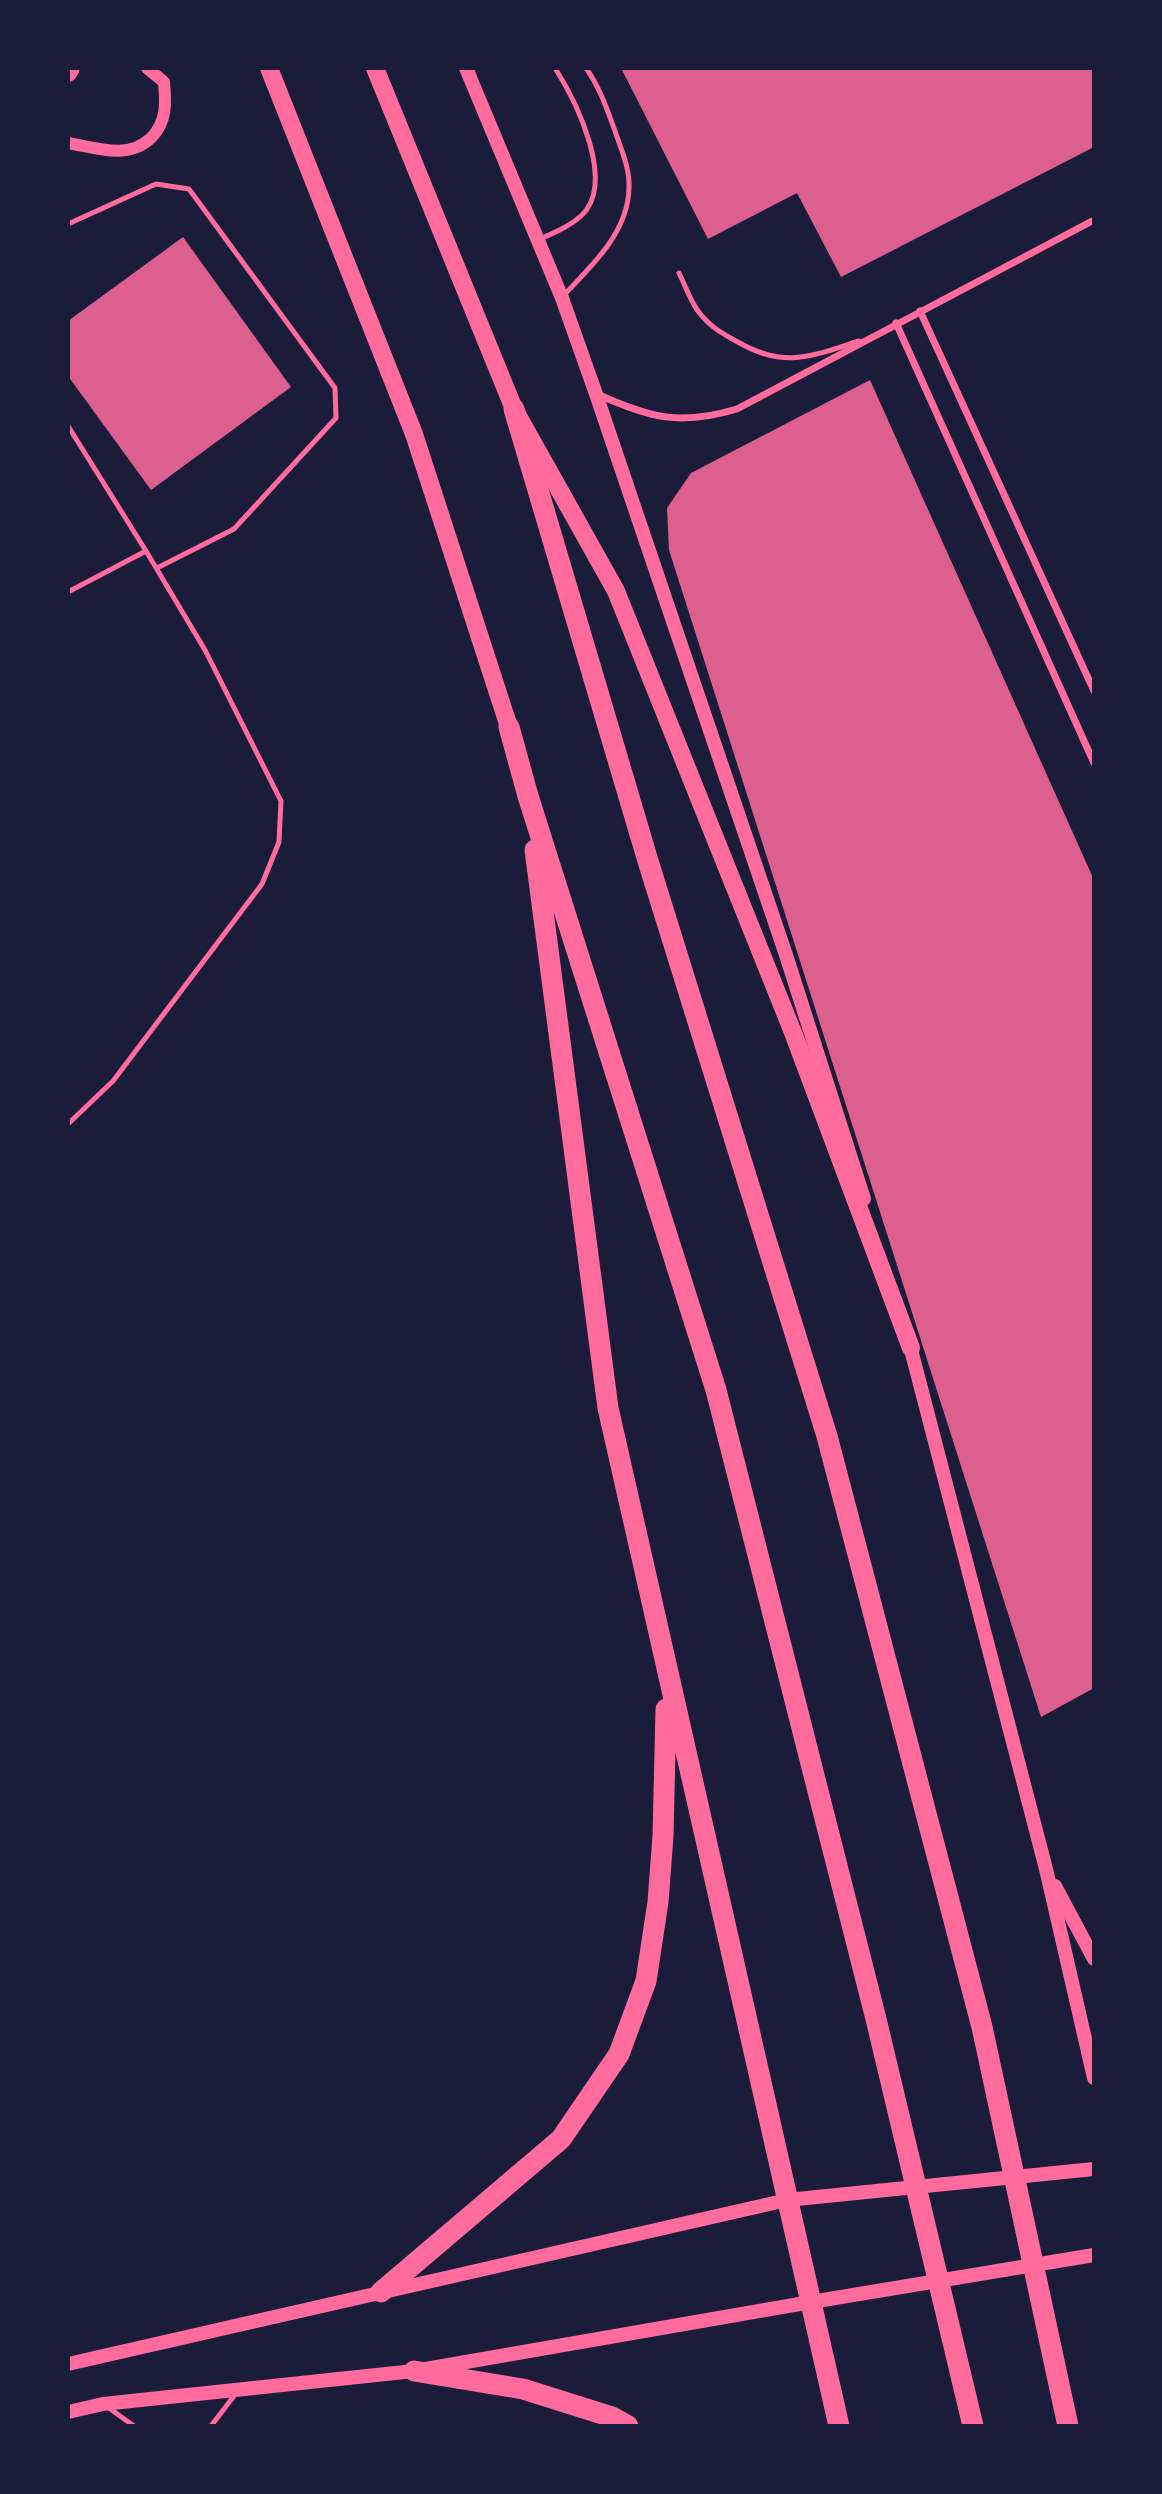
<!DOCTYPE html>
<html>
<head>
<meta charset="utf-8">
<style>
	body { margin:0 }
	#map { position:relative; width:1162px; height:2494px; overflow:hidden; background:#1b1b3a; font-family:Figtree,sans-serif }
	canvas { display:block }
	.frame { position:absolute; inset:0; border:70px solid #1b1b3a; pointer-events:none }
</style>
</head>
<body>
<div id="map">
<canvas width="1162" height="2494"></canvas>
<div class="frame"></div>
</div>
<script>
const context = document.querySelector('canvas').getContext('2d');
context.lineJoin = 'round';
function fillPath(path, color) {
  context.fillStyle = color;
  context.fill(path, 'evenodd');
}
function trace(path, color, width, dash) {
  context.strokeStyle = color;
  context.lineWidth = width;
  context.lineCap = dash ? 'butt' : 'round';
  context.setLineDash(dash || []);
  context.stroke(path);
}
fillPath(new Path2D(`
	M621 68H1094V147L841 277 797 193 708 239Z
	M183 237 291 387 151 490 68 376V321Z
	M870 380 1094 880V1688L1041 1717 669 550 667 508 691 473Z`), '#dd5f8e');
trace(new Path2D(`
	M68 224 156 184 189 189 335 388 336 418 234 529 157 568
	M538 240C553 233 569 227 581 216 617 183 576 101 555 68
	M679 273C685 285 690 300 698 311 708 325 721 333 736 341 784 369 809 357 859 341
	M564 295C592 265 628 233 629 188 630 168 621 149 615 131 607 109 600 88 586 68
	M68 426 146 551 205 650 281 801 279 842 262 884 113 1081 68 1124
	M68 592 146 551
	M106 2406 134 2426
	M211 2426 237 2392`), '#ff6b9d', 5);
trace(new Path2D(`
	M920 311 1094 691
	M896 323 1094 763
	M597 394C650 418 680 426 737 409L1094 220`), '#ff6b9d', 7);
trace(new Path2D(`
	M68 143C97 148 128 160 151 138 167 122 166 103 164 82L147 68`), '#ff6b9d', 12);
trace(new Path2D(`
	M466 68 562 298 596 394 786 955 864 1199
	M908 1338 1046 1869 1094 2078
	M1055 1886 1094 1959
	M68 2364 787 2200 1094 2169
	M68 2412 103 2404 414 2371 811 2302 1094 2255`), '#ff6b9d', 14);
trace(new Path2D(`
	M269 68 414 434 509 727
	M375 68 514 409 616 591 794 1035 911 1348
	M68 73 71 68`), '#ff6b9d', 18);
trace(new Path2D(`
	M514 409 648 861 827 1436 982 2027 1068 2426
	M509 727 528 796 716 1390 876 2019 973 2426
	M535 850 608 1408 839 2426
	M381 2292 561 2139 619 2054 646 1981 658 1902 663 1836 666 1709
	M414 2371 523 2389 612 2417 628 2426`), '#ff6b9d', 21);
</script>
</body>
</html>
